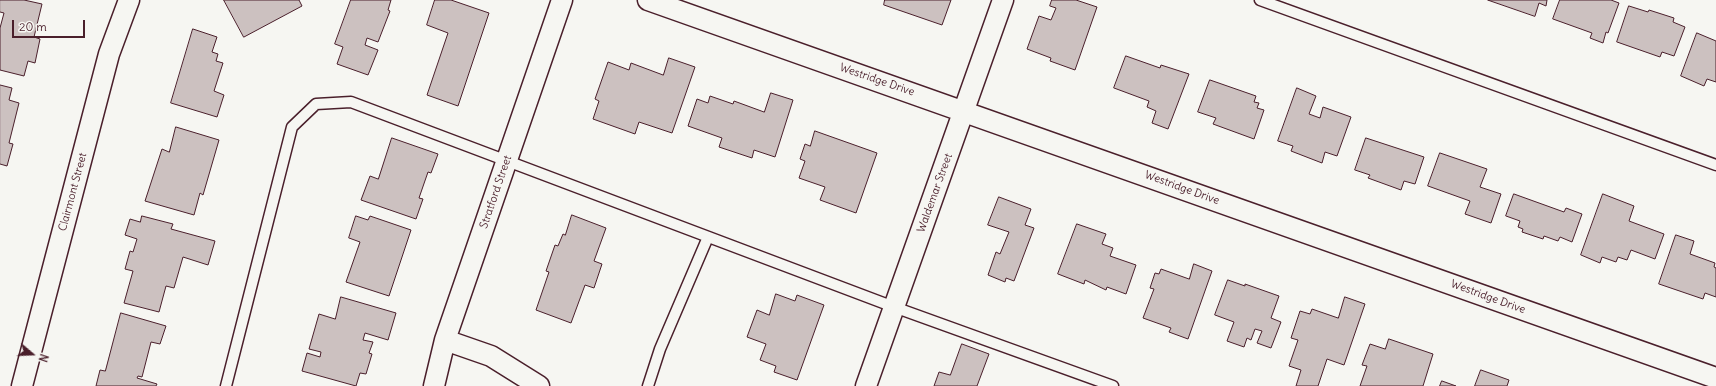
<!DOCTYPE html>
<html>
<head>
<meta charset="utf-8">
<style>
	body { margin:0 }
	#map { position:relative; width:1716px; height:386px; overflow:hidden; background:#f6f6f2; font-family:Delius,sans-serif }
	canvas { display:block }
	.north { position:absolute; left:12px; top:334px; width:40px; height:40px; -webkit-text-stroke:3px #f6f6f2; paint-order:stroke; rotate:109deg; font-size:11px; font-weight:700; line-height:16px; text-align:center; color:#4a1f2b }
	.north::after { content:''; display:block; margin:auto; width:14px; height:18px; background:#4a1f2b; clip-path:polygon(50% 0,100% 100%,50% 72%,0 100%) }
	.scale { position:absolute; left:12px; top:20px; width:73px; height:18px; box-sizing:border-box; border:2px solid #4a1f2b; border-top:0; padding-left:5px; font-size:12px; line-height:14px; white-space:nowrap; color:#4a1f2b; -webkit-text-stroke:3px #f6f6f2; paint-order:stroke }
</style>
</head>
<body>
<div id="map">
<canvas width="1716" height="386"></canvas>
<div class="north">N</div>
<div class="scale">20 m</div>
</div>
<script>
const context = document.querySelector('canvas').getContext('2d');
context.lineJoin = 'round';
function fillPath(path, color) {
  context.fillStyle = color;
  context.fill(path, 'evenodd');
}
function trace(path, color, width, dash) {
  context.strokeStyle = color;
  context.lineWidth = width;
  context.lineCap = dash ? 'butt' : 'round';
  context.setLineDash(dash || []);
  context.stroke(path);
}
function label(font, color, halo, rows, align = 'center') {
  context.font = font + ' Delius,sans-serif';
  context.lineWidth = 3;
  context.setLineDash([]);
  context.textBaseline = 'middle';
  context.strokeStyle = halo;
  context.fillStyle = color;
  for (const [text, x, y, turn = 0] of rows) {
    context.save();
    context.translate(x, y);
    context.rotate((+turn || 0) * Math.PI / 180);
    context.textAlign = isNaN(turn) ? turn : align;
    if (halo) context.strokeText(text, 0, 0);
    context.fillText(text, 0, 0);
    context.restore();
  }
}
const building = new Path2D(`
	M0 0H24L42 4 34 37 40 39 35 63 28 61 24 76 0 70V28L4 13 0 12Z
	M224 0H299L302 6 244 37Z
	M351 0H391L388 10 390 11 378 42 367 38 365 45 378 50 368 75 337 64 343 47 335 44Z
	M435 0H451L489 13 458 106 427 95 448 33 427 25Z
	M885 0H951L942 25 884 5Z
	M1052 0H1076L1097 7 1075 70 1050 61 1051 58 1027 49 1039 16 1051 20 1056 8 1050 6Z
	M1488 0H1547L1546 6 1539 3 1535 16Z
	M1560 0H1611L1619 3 1608 33 1606 32 1603 43 1590 38 1592 33 1553 19Z
	M1629 6 1648 12 1649 10 1674 18 1673 22 1685 27 1674 56 1662 52 1660 57 1617 42Z
	M193 29 217 37 212 52 218 54 216 61 223 63 214 91 224 95 217 117 171 103Z
	M1697 33 1716 41V82L1707 79 1704 86 1681 76Z
	M1126 56 1160 68 1161 65 1189 74 1168 129 1152 123 1156 111 1147 107 1149 101 1114 88Z
	M669 58 695 67 672 133 639 122 635 134 593 119 599 101 595 99 608 62 629 70 631 63 663 75Z
	M1210 80 1256 96 1254 102 1259 103 1257 108 1264 110 1254 139 1213 124 1216 118 1198 112Z
	M0 85 12 88 9 100 19 103 9 143 13 144 7 166 0 164Z
	M1297 88 1316 96 1309 114 1320 118 1323 107 1351 117 1337 156 1325 152 1322 163 1291 151 1293 146 1278 141Z
	M771 93 793 100 775 157 754 150 752 158 719 147 722 138 688 126 697 99 708 103 710 96 733 104 734 101 764 112Z
	M176 127 219 140 203 195 200 193 194 215 145 201 162 149 169 152Z
	M815 131 877 153 856 213 820 200 825 187 799 178 805 161 800 159 805 144 810 146Z
	M392 138 438 154 431 173 428 172 419 198 423 199 416 219 361 200 370 176 378 179Z
	M1366 138 1424 157 1415 184 1404 181 1401 190 1368 178 1370 175 1355 170Z
	M1440 153 1487 169 1480 187 1501 194 1491 223 1465 214 1470 201 1428 186Z
	M1514 194 1564 212 1566 208 1582 214 1572 242 1560 237 1558 241 1544 236 1543 239 1522 232 1523 229 1518 227 1520 221 1506 216Z
	M1603 194 1634 206 1629 221 1664 234 1655 259 1631 250 1627 260 1618 257 1616 262 1602 257 1600 263 1581 255Z
	M999 197 1031 209 1025 225 1034 228 1014 281 1006 278 1005 282 988 275 996 252 1000 254 1009 232 988 225Z
	M572 215 606 228 594 261 602 264 594 288 585 285 571 323 536 310 549 272 546 271 555 245 558 246 563 234 565 235Z
	M142 216 173 224 171 229 215 241 208 265 183 257 174 288 166 286 159 312 124 303 133 271 125 269 130 251 133 252 137 239 125 235 130 219 140 222Z
	M356 216 368 220 370 216 411 230 389 296 346 282 360 242 349 238Z
	M1077 224 1106 234 1102 244 1113 248 1110 256 1136 265 1126 294 1107 287 1106 290 1085 280 1084 284 1058 274Z
	M1676 235 1694 241 1690 254 1715 263 1714 267 1716 268V297L1705 293 1703 299 1659 284Z
	M1194 264 1212 271 1188 339 1169 332 1171 328 1143 318 1154 289 1150 288 1155 273 1159 274 1161 269 1189 279Z
	M1228 280 1245 286V284L1279 296 1271 318 1281 322 1271 348 1257 343 1262 331 1255 329 1251 340 1247 338 1244 347 1227 341 1234 322 1215 315Z
	M776 294 795 301 797 295 824 305 797 380 774 372 776 366 760 360 766 344 747 337 757 310 769 315Z
	M341 297 396 313 388 340 365 333 363 340 373 342 369 353 372 354 366 374 360 373 356 386 302 371 307 353 320 357 321 352 309 349 319 314 335 319Z
	M1345 297 1365 304 1344 365 1327 359 1318 386H1296L1301 370 1289 366 1298 340 1291 338 1300 311 1310 314 1312 309 1338 318Z
	M121 313 166 326 160 344 151 342 142 377 138 376 137 378 157 384 156 386H96L100 370 105 371Z
	M1389 339 1433 354 1423 386H1360L1367 366 1362 365 1370 344 1385 349Z
	M962 344 989 354 977 386H934L939 372 950 375Z
	M1481 370 1509 380 1507 386H1475Z
	M1442 381 1456 386H1440Z`);
fillPath(building, '#ccc1c0');
trace(building, '#4a1f2b', 1);
const lane = new Path2D(`
	M1260 0 1716 165
	M226 386 292 127 316 104 351 102 894 307 1113 386
	M648 386 660 349 708 237`);
const street = new Path2D(`
	M648 0 1716 378
	M445 340 491 356 539 386
	M22 386 109 54 129 0
	M434 386 445 340 562 0
	M866 386 1003 0`);
trace(lane, '#4a1f2b', 13);
trace(street, '#4a1f2b', 23);
trace(lane, '#f6f6f2', 10);
trace(street, '#f6f6f2', 20);
label('11px', '#4a1f2b', '#f6f6f2', [
	["Westridge Drive",877,80,19],
	["Westridge Drive",1182,188,20],
	["Clairmont Street",73,192,-75],
	["Stratford Street",496,192,-71],
	["Waldemar Street",935,193,-70],
	["Westridge Drive",1488,297,20]
]);
</script>
</body>
</html>
